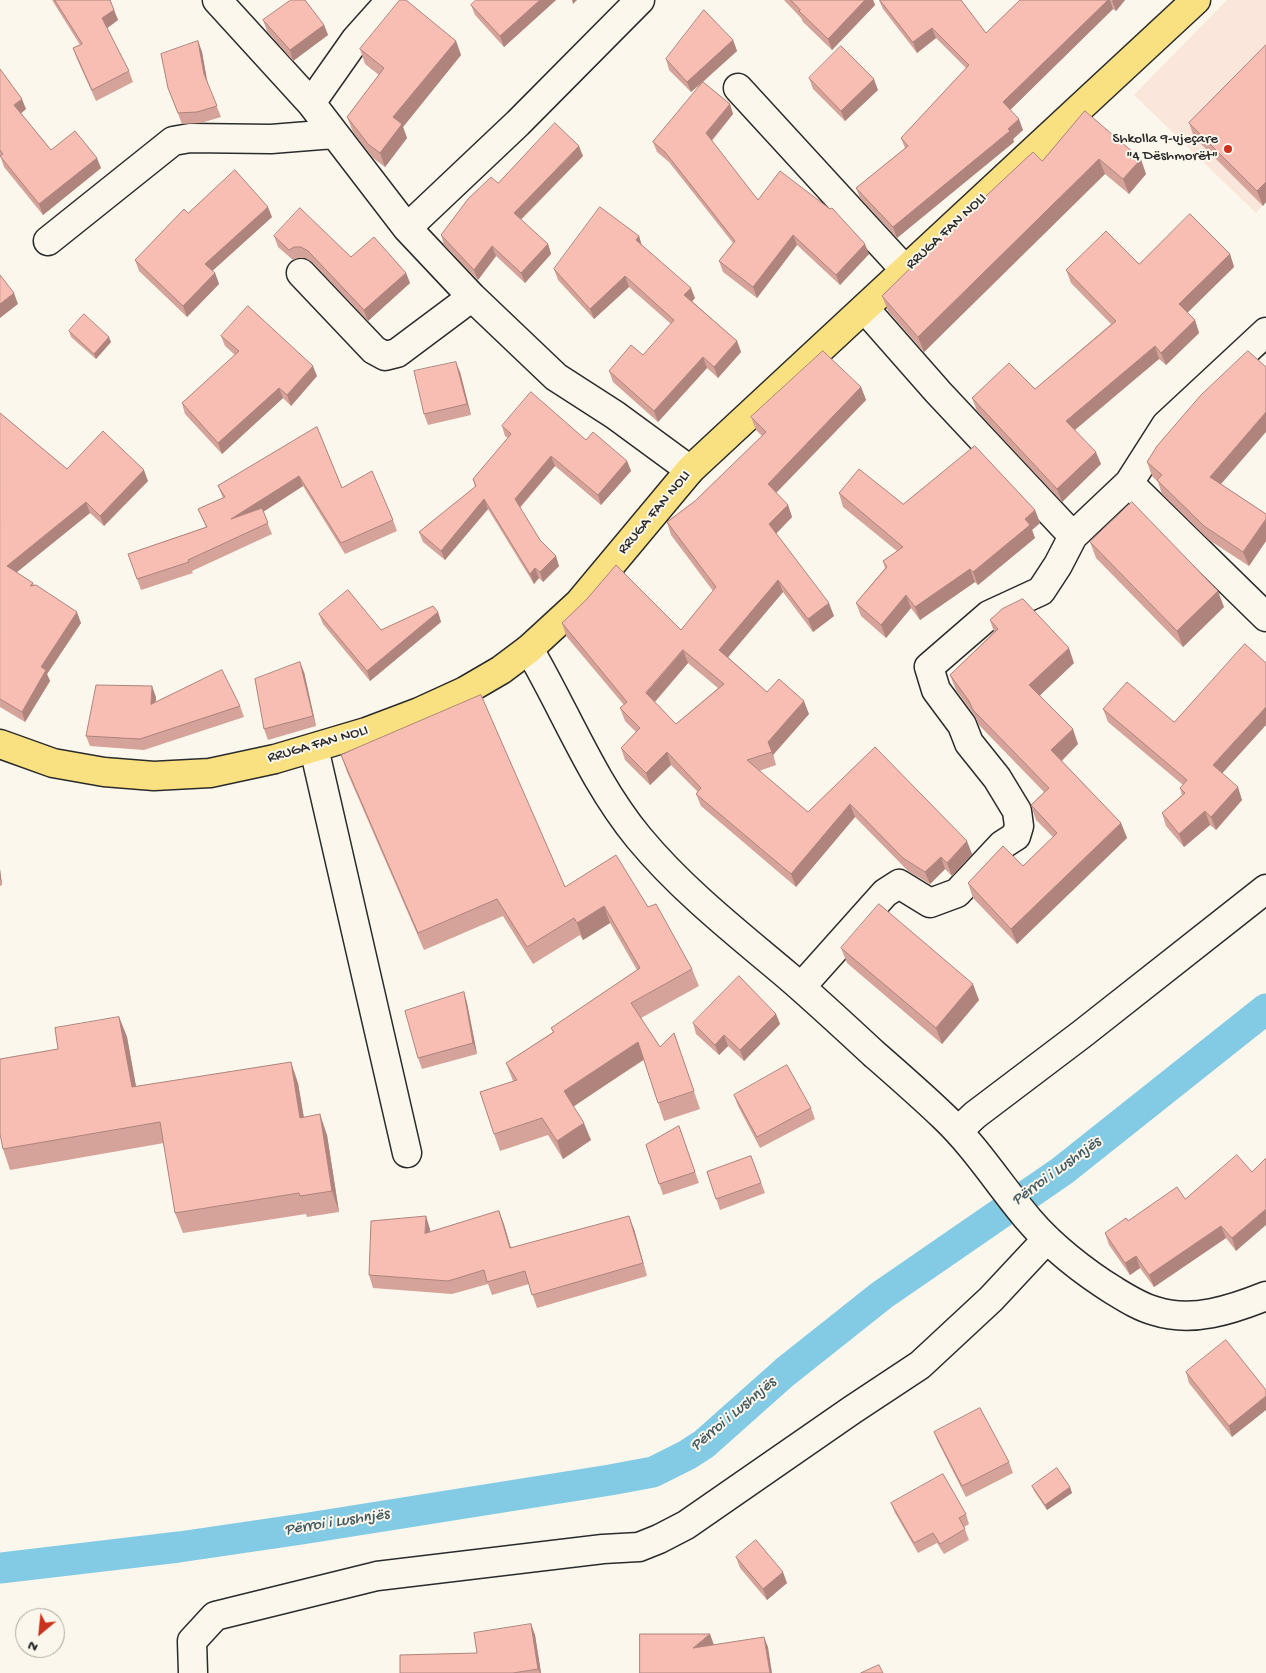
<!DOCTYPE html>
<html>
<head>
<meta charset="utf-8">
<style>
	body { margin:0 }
	#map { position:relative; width:1266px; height:1673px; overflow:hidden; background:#fbf7ec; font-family:"Gochi Hand",sans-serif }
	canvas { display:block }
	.north { position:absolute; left:15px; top:1608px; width:50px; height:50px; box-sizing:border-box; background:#fbf7ec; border:1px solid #a8a59f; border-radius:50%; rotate:208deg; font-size:14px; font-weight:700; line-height:20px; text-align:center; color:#2b2b2b }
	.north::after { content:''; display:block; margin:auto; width:18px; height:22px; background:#c8321e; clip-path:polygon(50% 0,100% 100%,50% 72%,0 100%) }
</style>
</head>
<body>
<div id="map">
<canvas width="1266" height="1673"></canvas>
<div class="north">N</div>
</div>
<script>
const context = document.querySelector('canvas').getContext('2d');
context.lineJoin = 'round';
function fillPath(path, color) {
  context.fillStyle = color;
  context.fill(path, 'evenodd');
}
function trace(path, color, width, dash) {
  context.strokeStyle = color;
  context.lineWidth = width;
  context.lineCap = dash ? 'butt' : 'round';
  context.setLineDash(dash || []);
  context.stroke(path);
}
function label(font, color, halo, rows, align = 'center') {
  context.font = font + ' "Gochi Hand",sans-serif';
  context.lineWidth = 4;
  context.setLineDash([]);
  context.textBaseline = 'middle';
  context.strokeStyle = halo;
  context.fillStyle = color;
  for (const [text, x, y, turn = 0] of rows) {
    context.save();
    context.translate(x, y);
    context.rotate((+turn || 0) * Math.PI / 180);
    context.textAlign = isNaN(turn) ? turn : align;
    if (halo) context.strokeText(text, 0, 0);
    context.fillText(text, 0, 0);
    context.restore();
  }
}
fillPath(new Path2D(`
	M1227 0H1266V202L1256 213 1134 95Z`), '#fae6db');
trace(new Path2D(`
	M0 1568 179 1547 302 1529 610 1480 653 1472 687 1455 704 1444 785 1372 882 1295 1062 1171 1266 1009`), '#83cbe4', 31);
const minor = new Path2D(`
	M217 0 311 103 407 228 472 297 556 377 615 415 690 470
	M738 88 906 271
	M311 103 356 39 391 0
	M407 228 518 123 640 0
	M48 241 173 141 190 138 271 139 334 134
	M301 273 374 350 385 356 397 353 472 297
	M865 309 938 392 1073 536 1129 483 1166 425 1266 332
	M1129 483 1266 617
	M529 649C566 712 592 781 639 838 682 890 737 933 788 976 817 1001 845 1027 873 1053 897 1074 920 1094 943 1116 976 1147 1000 1186 1029 1220 1051 1246 1084 1272 1113 1290 1126 1298 1140 1307 1155 1311 1192 1323 1231 1310 1266 1296
	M314 748 407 1153
	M801 987 885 893 899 884 930 903 957 893 1002 845 1016 836 1019 826 1017 811 997 778 969 743 962 725 936 690 929 667 989 615 1041 591 1058 565 1073 536
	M958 1131 975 1115 1082 1034 1266 889
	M193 1673 192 1641 215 1616 377 1576 603 1549 639 1547 659 1539 686 1525 852 1410 920 1365 991 1299 1047 1239`);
const major = new Path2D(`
	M0 744 53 763 104 772 154 776 210 773 275 759 366 732 419 712 465 691 501 670 529 649 579 603 690 470 1196 0`);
trace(minor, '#2b2b2b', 31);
trace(major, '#2b2b2b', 31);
trace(minor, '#fbf7ec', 28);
trace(major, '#f9e181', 28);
fillPath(new Path2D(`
	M52 0H110L118 20 107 28 129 71 133 82 96 101 77 59 73 48 80 45Z
	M556 0 504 47 475 15 471 5Z
	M784 0H873L875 5 832 50 803 22 801 18Z
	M879 0H961L986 33 1020 0H1125L1116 11 1113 9 1010 110 1023 130 1013 139 1014 142 897 238 860 198 856 188 905 148 901 138 966 68 936 38 917 53 883 9Z
	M263 20 324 25 328 35 293 61 267 31Z
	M733 40 737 51 703 82 730 104 733 114 712 141 758 200 869 254 840 285 797 245 757 298 723 272 719 261 733 243 669 162 657 152 653 142 703 82 691 92 669 70 666 59Z
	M198 41 202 52 207 82 221 117 201 123 182 124 168 88Z
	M456 41 461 55 403 127 407 138 385 167 373 158 353 132 347 117 379 75 365 64 360 49Z
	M1266 45 1263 206 1194 137 1189 123Z
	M0 69 26 109 21 113 51 150 101 168 43 215 4 167 0 155Z
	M809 78 878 90 845 121 813 89Z
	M1085 111 1146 174 1129 194 1105 174 924 352 888 311 882 296 1042 161Z
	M583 156 521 220 548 244 551 254 525 283 496 256 478 280 444 245 441 235 498 183Z
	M188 213 272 217 212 271 215 273 219 284 187 317 139 271 135 260Z
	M274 236 406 273 410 283 368 321 312 262 305 258H298L293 260 278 247Z
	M639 236 642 245 695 298 692 301 737 341 741 352 718 378 707 368 658 422 613 382 609 371 643 355 671 324 629 287 594 319 558 280 554 269Z
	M1230 254 1234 267 1187 313 1195 320 1199 333 1166 365 1159 359 1075 430 1101 464 1062 502 977 411 972 398 1035 389 1111 324 1071 283 1066 270 1139 264Z
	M69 331 111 342 96 359 71 337Z
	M221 336 317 376 291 406 283 398 222 454 185 414 182 403 235 355 225 346Z
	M460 372 471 415 428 425 424 414Z
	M861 387 866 400 776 493 788 505 792 517 776 533 834 616 813 632 783 592 728 657 767 692 809 714 773 755 776 765 759 771 808 812 875 747 972 854 952 876 945 869 930 884 908 871 855 817 796 887 701 806 696 794 698 792 671 765 650 785 625 760 621 748 636 732 625 721 620 708 624 705 566 636 562 623 681 630 713 591 671 535 667 522 695 501 762 436 756 430 751 417ZM688 663 718 688 676 724 655 702Z
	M0 413 67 469 148 481 104 526 90 513 16 572 33 583 34 585 81 623 47 674 50 681 25 722 0 707Z
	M502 426 586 440 627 461 631 471 601 505 555 466 520 508 540 540 559 566 543 582 539 578 534 584 488 509 445 560 423 542 419 532 475 487 473 479 508 438 505 436Z
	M317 427 342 488 393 520 397 531 345 554 303 486 263 512 272 534 192 571 193 573 141 590 128 554 206 527 198 509 223 498 218 486Z
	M1147 462 1221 484 1266 514V541L1249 566 1209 540 1162 494 1158 482 1152 476Z
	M839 493 903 504 1035 510 1040 523 1032 530 1035 538 978 585 975 582 920 620 911 608 886 638 861 616 856 603 885 568 883 561 897 551 843 507Z
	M1090 542 1224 607 1183 647 1096 558Z
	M438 612 441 622 370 681 323 624 319 614 381 630Z
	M990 620 1074 663 1040 695 1078 744 1062 761 1121 823 1127 838 1017 944 973 898 968 883 1023 866 1053 837 1036 820 1031 805 1044 792 979 725 975 716 956 690 950 675 994 632Z
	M304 672 316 726 268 740 264 729Z
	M156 697 155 702 240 706 244 717 144 750 90 746 86 736Z
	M1103 709 1222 773 1242 800 1216 830 1210 825 1184 847 1166 826 1162 813 1182 795 1180 788 1183 785 1108 722Z
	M341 755 565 887 648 907 692 969 699 986 641 1018 660 1047 674 1033 700 1109 664 1121 644 1060 573 1106 591 1140 563 1159 548 1135 500 1151 494 1134 513 1081 506 1063 553 1032 551 1028 637 970 610 923 583 940 580 935 533 964 503 916 424 950 347 772Z
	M0 869 2 885 0 886Z
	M841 948 979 1000 942 1044 847 963Z
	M464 992 467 1003 477 1054 422 1069 418 1058Z
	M776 1014 780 1024 744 1061 728 1046 719 1055 696 1034 693 1023Z
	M119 1017 127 1037 136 1087 298 1083 304 1117 327 1135 339 1212 307 1217 306 1214 183 1233 175 1213 164 1143 10 1170 3 1149 58 1049Z
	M734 1095 811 1108 815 1119 760 1148 738 1106Z
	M679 1126 699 1183 663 1195 646 1145Z
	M751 1156 765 1193 720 1210 707 1172Z
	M1252 1172 1236 1251 1226 1238 1154 1287 1140 1268 1130 1275 1109 1245 1105 1233 1128 1221 1185 1199Z
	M499 1211 511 1248 634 1229 647 1276 537 1308 529 1284 492 1295 488 1284 452 1294 373 1288 369 1275 430 1229V1232Z
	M1186 1372 1266 1390 1232 1437 1189 1383Z
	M934 1432 1009 1462 1013 1473 966 1497 938 1442Z
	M1032 1486 1070 1487 1072 1493 1047 1510 1034 1491Z
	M891 1503 966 1514 969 1524 964 1527 969 1540 944 1554 937 1543 918 1553 895 1513Z
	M736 1557 787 1583 767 1600 740 1568Z
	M531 1624 535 1635 541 1673H400L477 1653Z`), '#d5a39a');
fillPath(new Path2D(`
	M540 0H556L504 47 500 36Z
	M572 0H577L573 4Z
	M865 0H873L875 5 832 50 828 39Z
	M1108 0H1110L1113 9 1007 113 1003 102Z
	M1113 0H1125L1116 11 1112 1Z
	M114 10 118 20 106 29 102 18Z
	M324 25 328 35 293 61 290 50Z
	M932 28 936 38 917 53 913 42Z
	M733 40 737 51 691 92 687 82Z
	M198 41 202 52 208 85 204 74Z
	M456 41 461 55 403 127 407 138 385 167 380 153 393 117Z
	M874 79 878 90 845 121 841 111Z
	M22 99 26 109 18 116 14 105Z
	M730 104 733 114 709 143 706 133Z
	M1019 119 1023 130 1013 139 1014 142 897 238 893 227Z
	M579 146 583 156 517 223 514 213Z
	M97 158 101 168 43 215 39 204Z
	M1099 159 1105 174 924 352 918 337Z
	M1141 159 1146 174 1129 194 1123 179Z
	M1266 182V202L1263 206 1257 191Z
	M268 207 272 217 209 274 205 264Z
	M793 235 797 245 757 298 753 287Z
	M639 236 642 247 636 240Z
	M548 244 551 254 525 283 521 273Z
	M865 244 869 254 840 285 836 275Z
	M492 246 496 256 478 280 474 270Z
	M1230 254 1234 267 1183 317 1179 304Z
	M215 273 219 284 187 317 183 306Z
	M406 273 410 283 368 321 364 310Z
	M625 276 629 287 594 319 590 309Z
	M691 288 695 298 688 306 684 295Z
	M14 293 18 304 0 318V304Z
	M1195 320 1199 333 1166 365 1161 353Z
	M109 337 111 342 96 359 94 354Z
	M737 341 741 352 718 378 714 367Z
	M1155 346 1159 359 1071 433 1066 421Z
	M703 357 707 368 658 422 654 411Z
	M456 362 460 372 471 415 467 404Z
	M313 366 317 376 291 406 287 395Z
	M861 387 866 400 772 497 768 484Z
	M279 388 283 398 222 454 218 443Z
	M1266 412V432L1215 491 1210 477Z
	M1096 452 1101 464 1062 502 1057 489Z
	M551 456 555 466 518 509 515 499Z
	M627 461 631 471 601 505 598 495Z
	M144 470 148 481 104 526 100 516Z
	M299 476 303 486 235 530 231 519Z
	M484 499 488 509 445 560 441 551Z
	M86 502 90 513 11 577 7 566Z
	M788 505 792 517 774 536 769 524Z
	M1035 510 1040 523 1032 530 1035 538 978 585 973 572Z
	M1266 519V541L1249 566 1243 552Z
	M556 556 559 566 543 582 540 572Z
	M535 568 539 578 534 584 530 574Z
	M970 569 975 582 920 620 915 607Z
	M778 580 783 592 724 662 719 650Z
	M1218 591 1224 607 1183 647 1177 631Z
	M906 595 911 608 886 638 881 625Z
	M829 603 834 616 813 632 808 619Z
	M77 612 81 623 47 674 50 681 25 722 22 712 41 667Z
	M438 612 441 622 370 681 367 671Z
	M1069 648 1074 663 1035 700 1029 685Z
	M683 650 688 663 651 706 646 693Z
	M300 662 304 672 316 726 313 716Z
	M152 686 156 697 155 715 151 704Z
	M804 701 809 714 773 755 776 765 768 742Z
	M1266 707V725L1218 778 1213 765Z
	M1073 729 1078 744 1057 765 1051 750Z
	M667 752 671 765 650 785 646 773Z
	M1238 787 1242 800 1216 830 1211 817Z
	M850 804 855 817 796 887 791 874Z
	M1205 811 1210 825 1184 847 1179 834Z
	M1121 823 1127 838 1017 944 1011 929Z
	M967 841 972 854 952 876 947 863Z
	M941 857 945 869 930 884 925 872Z
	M0 869 2 885 0 879Z
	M604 906 610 923 583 940 577 923Z
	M973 984 979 1000 942 1044 936 1028Z
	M464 992 467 1003 477 1054 473 1043Z
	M776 1014 780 1024 744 1061 740 1050Z
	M119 1017 127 1037 140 1108 132 1087Z
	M724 1035 728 1046 719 1055 715 1045Z
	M638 1042 644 1059 570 1109 564 1091Z
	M291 1062 298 1083 307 1138 300 1118Z
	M320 1114 327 1135 339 1212 332 1191Z
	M584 1123 591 1140 563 1159 557 1141Z
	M1266 1209V1225L1236 1251 1232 1238Z
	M499 1211 504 1224 515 1262 510 1248Z
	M426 1216 430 1229V1246L425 1233Z
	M629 1216 634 1229 647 1276 643 1263Z
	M1221 1226 1226 1238 1154 1287 1149 1275Z
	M1136 1256 1140 1268 1130 1275 1125 1263Z
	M1266 1396V1410L1232 1437 1229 1426Z
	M1070 1487 1072 1493 1047 1510 1045 1505Z
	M783 1572 787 1583 767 1600 763 1589Z
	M531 1624 535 1635 541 1673H540L538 1669Z
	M710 1634 714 1645 693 1648Z
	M764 1637 768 1647 772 1673H770Z`), '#ae847d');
const building = new Path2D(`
	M55 0H110L114 10 102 18 129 71 92 90 73 48 82 44Z
	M291 0H305L324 25 290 50 263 20Z
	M400 0H406L456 41 393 117 402 124 380 153 368 144 347 117 384 68 360 49Z
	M476 0H540L500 36 471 5Z
	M791 0H865L828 39 799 11 800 10Z
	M880 0H961L986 33 1020 0H1108L1003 102 1019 119 1008 129 1010 131 893 227 856 188 908 146 901 138 969 65 932 28 913 42Z
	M704 10 733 40 687 82 666 59Z
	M198 41 204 74 217 106 197 112 178 113 168 88 161 54Z
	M1266 45V182L1257 191 1189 123Z
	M841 46 874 79 841 111 809 78Z
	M0 69 22 99 14 105 51 150 75 131 97 158 39 204 0 156 3 154 0 150Z
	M703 82 730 104 706 133 758 200 780 171 830 209 832 208 865 244 836 275 793 235 753 287 719 261 735 241 665 152 653 142Z
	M1085 111 1141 159 1123 179 1099 159 918 337 882 296 941 238 1033 152 1042 161Z
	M555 123 579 146 514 213 548 244 521 273 492 246 474 270 441 235 468 199 491 177 498 183Z
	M235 170 268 207 205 264 215 273 183 306 135 260 184 209 188 213Z
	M600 207 639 236 636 240 691 288 684 295 737 341 714 367 703 357 654 411 609 371 631 345 643 355 674 320 625 276 590 309 554 269Z
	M300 208 351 257 374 237 406 273 364 310 308 251 301 247H294L289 250 274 236Z
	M1190 214 1230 254 1179 304 1195 320 1161 353 1155 346 1066 421 1096 452 1057 489 972 398 1009 363 1035 389 1116 321 1066 270 1106 231 1139 264Z
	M0 275 14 293 0 304Z
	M248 306 313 366 287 395 279 388 218 443 182 403 239 351 221 336Z
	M84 314 109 337 94 354 69 331Z
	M823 351 861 387 768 484 788 505 769 524 829 603 808 619 778 580 719 650 767 692 779 679 804 701 768 742 772 752 747 760 808 812 875 747 967 841 947 863 941 857 925 872 903 858 850 804 791 874 696 794 701 788 667 752 646 773 621 748 640 728 620 708 627 702 562 623 586 600 616 565 681 630 716 587 667 522 695 501 766 432 751 417ZM683 650 724 684 676 724 646 693Z
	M1248 351 1266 367V412L1210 477 1266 514V519L1243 552 1204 526 1157 480 1162 475 1147 462 1157 446 1201 395Z
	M456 362 467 404 424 414 414 371Z
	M531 392 586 440 593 432 627 461 598 495 551 456 515 499 540 540 556 556 540 572 535 568 530 574 484 499 441 551 419 532 476 486 473 479 511 434 502 426Z
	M0 413 67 469 103 431 144 470 100 516 86 502 7 566 33 583 30 586 36 585 77 612 41 667 46 670 22 712 0 699Z
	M317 427 342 488 372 471 393 520 341 543 299 476 231 519 262 508 268 523 188 560 189 562 137 579 128 554 207 527 198 509 225 497 218 486Z
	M975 446 1035 510 1025 519 1030 525 973 572 970 569 915 607 906 595 881 625 856 603 887 567 883 561 903 547 839 493 859 469 903 504Z
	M1132 502 1218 591 1177 631 1090 542Z
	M348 590 381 630 433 606 438 612 367 671 319 614Z
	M1023 599 1069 648 1029 685 1073 729 1051 750 1121 823 1011 929 968 883 1003 846 1023 866 1057 833 1031 805 1049 788 973 710 969 701 950 675 998 629 990 620 1002 609Z
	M1245 644 1266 663V707L1213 765 1238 787 1211 817 1205 811 1179 834 1162 813 1185 793 1180 788 1187 780 1103 709 1127 682 1174 722Z
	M300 662 313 716 264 729 255 679Z
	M222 670 240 706 140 739 86 736 96 685 152 686 151 704Z
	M481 695 565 887 616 855 648 907 656 904 692 969 631 1003 660 1047 674 1033 694 1091 658 1103 638 1042 564 1091 584 1123 557 1141 542 1118 494 1134 480 1092 517 1080 506 1063 554 1032 551 1028 640 968 604 906 577 923 574 918 527 947 497 899 418 933 341 755Z
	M879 904 973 984 936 1028 841 948Z
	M739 976 776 1014 740 1050 724 1035 715 1045 693 1023Z
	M464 992 473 1043 418 1058 405 1011Z
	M119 1017 132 1087 291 1062 300 1118 320 1114 332 1191 300 1196 299 1193 175 1213 160 1122 3 1149 0 1134V1059L58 1049 55 1028Z
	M787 1065 811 1108 757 1137 734 1095Z
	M679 1126 695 1172 659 1184 646 1145Z
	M1237 1155 1252 1172 1266 1158V1209L1232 1238 1221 1226 1149 1275 1136 1256 1125 1263 1105 1233 1126 1218 1128 1221 1177 1187 1185 1199Z
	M751 1156 761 1183 716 1199 707 1172Z
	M499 1211 510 1248 629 1216 643 1263 532 1295 525 1271 487 1282 484 1270 448 1281 369 1275 371 1221 426 1216 425 1233Z
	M1226 1340 1266 1390V1396L1229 1426 1186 1372Z
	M980 1408 1009 1462 962 1486 934 1432Z
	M1057 1468 1070 1487 1045 1505 1032 1486Z
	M943 1474 966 1514 959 1518 965 1529 940 1544 933 1533 914 1543 891 1503Z
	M756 1540 783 1572 763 1589 736 1557Z
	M531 1624 538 1669 513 1673H400V1655L477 1653 474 1633Z
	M640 1634H710L693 1648 764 1637 770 1673H640Z
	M879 1665 883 1673H861Z`);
fillPath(building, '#f8bdb3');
trace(building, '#ae847d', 1);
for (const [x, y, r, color] of [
	[1228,149,5,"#c8321e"]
]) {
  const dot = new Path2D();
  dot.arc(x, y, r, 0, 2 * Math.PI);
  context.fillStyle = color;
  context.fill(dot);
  trace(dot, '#fbf7ec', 2);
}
label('15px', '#2b2b2b', '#fbf7ec', [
	["Shkolla 9-vjeçare",1218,140],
	["\"4 Dëshmorët\"",1218,157]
], 'right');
label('15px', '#2b2b2b', '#fbf7ec', [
	["RRUGA FAN NOLI",947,232,-43],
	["RRUGA FAN NOLI",655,513,-50],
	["RRUGA FAN NOLI",318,745,-16]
]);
label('italic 16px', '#455b62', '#fbf7ec', [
	["Përroi i Lushnjës",1057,1172,-36],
	["Përroi i Lushnjës",734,1415,-40],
	["Përroi i Lushnjës",337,1523,-9]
]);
</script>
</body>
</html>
